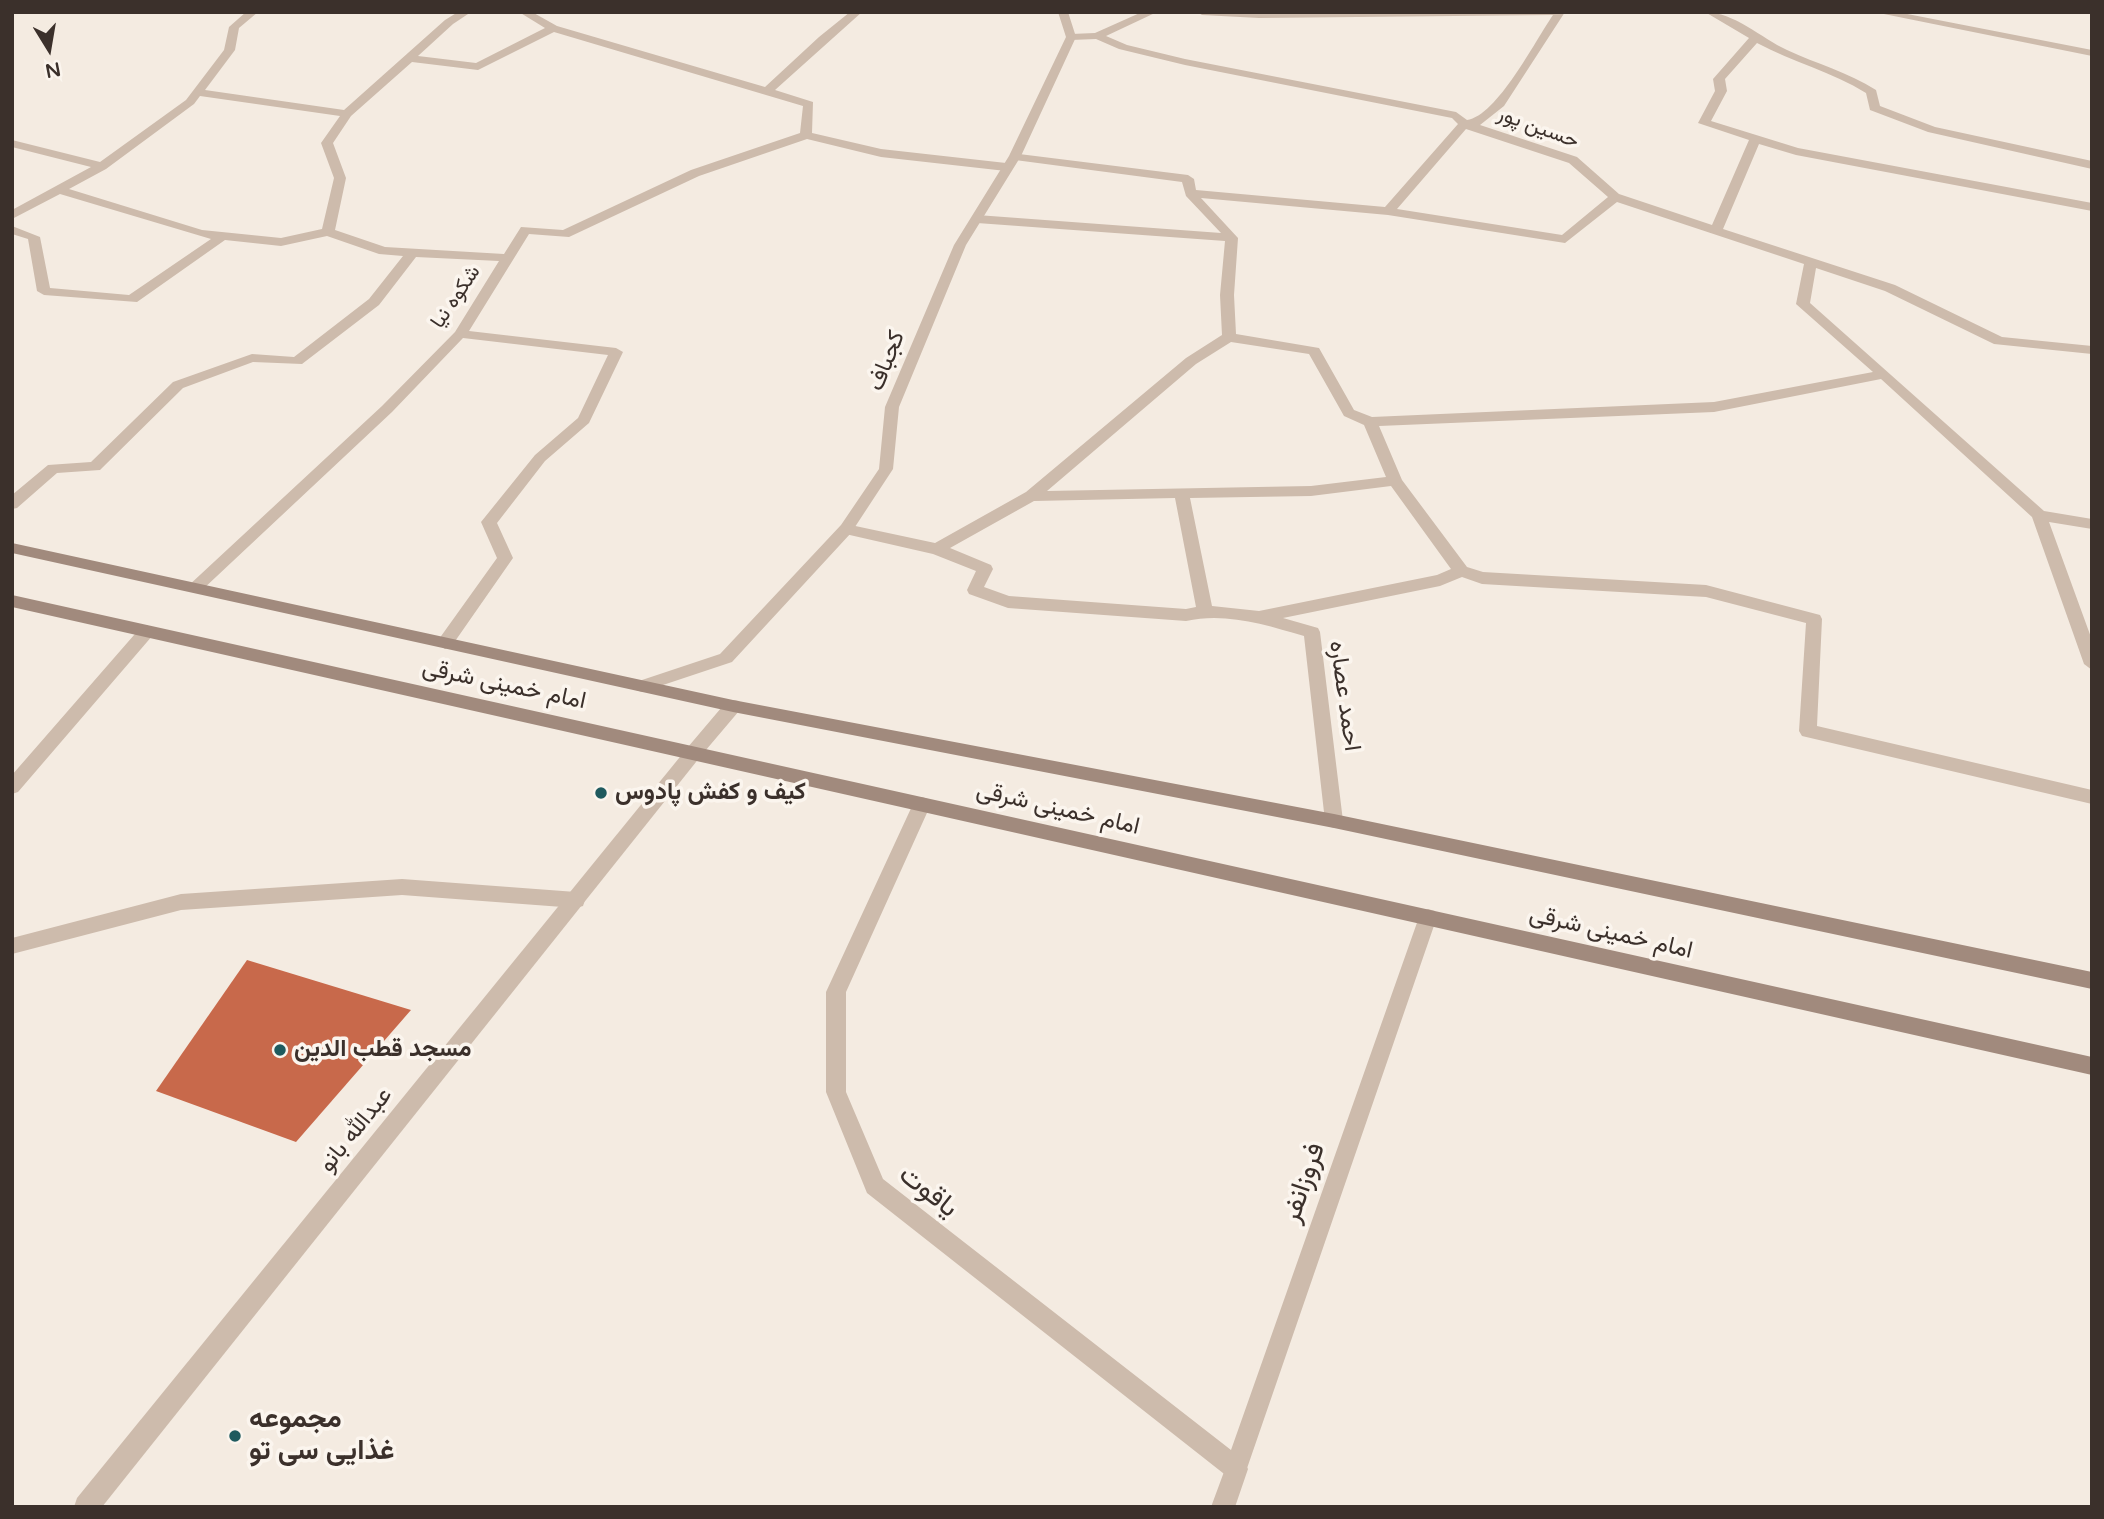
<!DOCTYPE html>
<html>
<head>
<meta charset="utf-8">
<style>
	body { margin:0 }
	#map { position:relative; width:2104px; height:1519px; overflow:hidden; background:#f4ebe1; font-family:"Varela Round",sans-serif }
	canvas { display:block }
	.frame { position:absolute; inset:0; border:14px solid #3b302b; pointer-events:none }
	.north { position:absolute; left:14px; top:14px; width:70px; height:70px; -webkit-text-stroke:5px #fbf5ee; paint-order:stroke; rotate:169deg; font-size:19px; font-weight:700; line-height:28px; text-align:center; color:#3b302b }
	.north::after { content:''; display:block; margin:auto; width:24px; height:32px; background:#3b302b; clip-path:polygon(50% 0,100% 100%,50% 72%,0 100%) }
</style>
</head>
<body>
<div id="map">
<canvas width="2104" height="1519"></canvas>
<div class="frame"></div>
<div class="north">N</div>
</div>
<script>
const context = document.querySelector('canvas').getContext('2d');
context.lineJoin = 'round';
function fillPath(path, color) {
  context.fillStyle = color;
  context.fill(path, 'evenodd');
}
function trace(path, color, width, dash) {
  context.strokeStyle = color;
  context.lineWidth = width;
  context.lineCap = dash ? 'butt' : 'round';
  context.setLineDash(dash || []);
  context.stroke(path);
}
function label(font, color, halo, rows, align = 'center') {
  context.font = font + ' "Varela Round",Vazirmatn,sans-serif';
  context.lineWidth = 7;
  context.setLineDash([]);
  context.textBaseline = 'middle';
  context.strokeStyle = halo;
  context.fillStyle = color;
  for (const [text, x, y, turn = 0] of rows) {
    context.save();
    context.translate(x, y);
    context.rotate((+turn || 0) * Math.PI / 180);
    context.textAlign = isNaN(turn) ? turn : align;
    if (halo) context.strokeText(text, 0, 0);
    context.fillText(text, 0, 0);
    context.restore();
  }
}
fillPath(new Path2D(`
	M247 960 411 1010 296 1142 156 1091Z`), '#c8694b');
fillPath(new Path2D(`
	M246 12H258L239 28 235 50 205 90 344 110 445 20 458 12H471L453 24 418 56 476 63 545 28 519 12H532L557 26 765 87 819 37 850 12H862L775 90 813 102 812 133 881 149 1006 163 1012 167 1006 171 881 157 807 139 699 176 569 237 529 234 469 331 616 348 623 352 589 423 545 461 497 523 513 558 451 647 445 649 437 643 439 639 497 558 481 522 535 455 578 418 608 355 463 338 392 412 201 591 195 593 187 587 382 406 455 332 499 261 416 257 379 305 302 364 253 362 183 388 100 470 57 473 17 508 12 509V495L48 465 91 462 173 382 252 354 294 357 369 299 403 256 379 254 327 236 281 246 225 240 137 302 44 295 37 291 28 239 12 234V226L40 237 50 288 129 295 211 239 60 194 12 219V210L91 167 12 147V140L100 162 186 100 224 50 229 27ZM554 32 803 106 800 133 691 170 563 230 521 227 504 254 385 247 335 230 346 178 333 143 351 116 412 62 478 70ZM200 96 340 116 321 143 334 178 322 229 281 238 202 230 69 189 106 169 194 104Z
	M1142 12H1157L1106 36 1127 45 1185 59 1456 112 1467 120C1497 116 1535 41 1553 15L1259 18 1202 15 1197 12H1565L1504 106 1480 125 1577 157 1619 194 1712 225 1749 140 1698 123 1715 91 1713 79 1749 38 1705 12C1734 12 1761 38 1787 50 1817 64 1848 72 1876 90L1880 106 1935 127 2092 161V169L1928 132 1870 110 1866 93C1832 72 1793 62 1757 43L1725 79 1727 91 1711 121 1798 148 2092 203V211L1796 155 1759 144 1723 229 1895 285 2002 337 2092 346V354L1994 344 1885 291 1816 268 1810 303 2044 511 2092 519V529L2049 522 2092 640V670L2084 664 2032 517 1881 379 1714 412 1379 426 1402 480 1467 567 1483 572 1706 585 1820 615 1822 619 1817 726 2092 790V804L1802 736 1799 731 1806 623 1706 597 1482 584 1462 577 1440 586 1283 618 1318 628 1320 632 1343 821 1340 826 1334 828 1328 826 1325 821 1304 636C1266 625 1226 612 1186 621L1008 608 969 594 967 590 976 571 933 554 841 533 838 529 846 524 935 543 1026 492 1186 358 1222 335 1220 295 1225 241 977 223 971 219 977 215 1221 233 1186 196 1182 182 1015 160 1011 159V153L1188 175 1194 179 1196 190 1385 207 1458 124 1452 118 1185 65 1119 49 1096 39 1071 40 1066 37 1071 34 1095 33ZM1466 129 1569 163 1608 197 1562 235 1397 209ZM1201 198 1388 215 1565 243 1617 202 1804 264 1796 304 1873 372 1714 402 1372 417 1354 410 1319 348 1236 334 1234 295 1238 238ZM1231 342 1309 354 1344 416 1364 425 1386 477 1311 486 1047 491 1196 364ZM1391 486 1451 569 1437 575 1259 611 1212 606 1190 498 1311 496ZM1175 498 1196 607 1186 609 1009 596 984 587 993 569 991 565 950 548 1034 501Z
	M1874 12H1897L2092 50V56Z
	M147 625 155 631 153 635 18 792 12 794V775L141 627Z
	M922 797 928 799 931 804 846 992V1092L883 1179 1231 1450 1419 917 1421 911 1428 909 1435 911 1437 917 1244 1477 1236 1481 1228 1477 867 1193 826 1092V992L913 804 916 799Z
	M402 879 576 892 583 894 585 900 583 906 576 908 402 895 181 910 12 954V938L181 894Z`), '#cdbbac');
fillPath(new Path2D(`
	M1058 12H1068L1076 37 1021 156 966 245 899 407 893 469 851 533 732 662 642 692 636 690 634 686 636 682 720 654 841 525 879 469 885 407 954 245 1009 156 1066 37Z
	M733 700 739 701 742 706 739 711 700 757H688L685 752 688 747 727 701Z
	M1236 1457 1244 1461 1248 1469 1235 1507H1211L1228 1461Z`), '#cdbbac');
fillPath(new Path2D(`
	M694 745 700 747 703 752 700 757 102 1507H74L77 1498 688 747Z`), '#cdbbac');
fillPath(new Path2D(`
	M12 543 733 700 1334 814 2092 972V989L1334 828 733 712 12 553Z
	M12 595 2092 1057V1075L12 607Z`), '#a18a7d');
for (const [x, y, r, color] of [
	[601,793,7,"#1f5a5e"],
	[280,1050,7,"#1f5a5e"],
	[235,1436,7,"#1f5a5e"]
]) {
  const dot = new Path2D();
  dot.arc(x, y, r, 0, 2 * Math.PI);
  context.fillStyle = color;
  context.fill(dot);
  trace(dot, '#fbf5ee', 2.5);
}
label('21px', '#3b302b', '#fbf5ee', [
	["حسین پور",1538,128,20],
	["شکوه نیا",456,297,-56]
]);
label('24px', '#3b302b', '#fbf5ee', [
	["کجباف",887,361,-68],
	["امام خمینی شرقی",504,685,12],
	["احمد عصاره",1344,696,82],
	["امام خمینی شرقی",1058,809,13],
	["امام خمینی شرقی",1611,933,13],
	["عبدالله بانو",356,1130,-51]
]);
label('bold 24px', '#3b302b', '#fbf5ee', [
	["کیف و کفش پادوس",615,793],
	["مسجد قطب الدین",294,1050]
], 'left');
label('28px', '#3b302b', '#fbf5ee', [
	["فروزانفر",1304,1183,-71],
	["یاقوت",928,1192,38]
]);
label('bold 28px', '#3b302b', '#fbf5ee', [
	["مجموعه",249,1420],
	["غذایی سی تو",249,1452]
], 'left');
</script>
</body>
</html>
